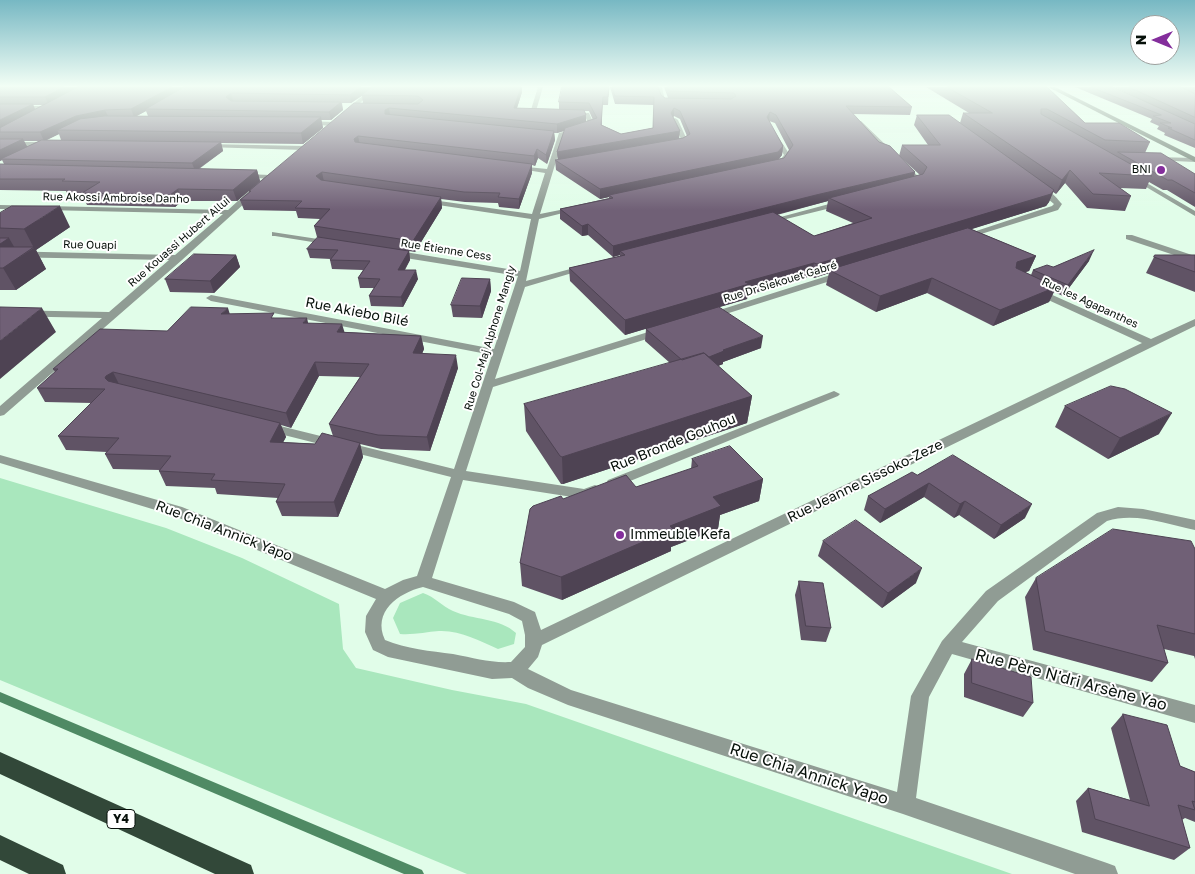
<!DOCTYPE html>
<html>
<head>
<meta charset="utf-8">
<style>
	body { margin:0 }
	#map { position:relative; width:1195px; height:874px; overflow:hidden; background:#e1fde9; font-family:"Golos Text",sans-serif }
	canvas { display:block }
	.north { position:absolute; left:1130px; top:15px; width:50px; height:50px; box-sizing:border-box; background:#fff; border:1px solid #9c9f9d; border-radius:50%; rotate:270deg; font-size:14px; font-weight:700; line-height:20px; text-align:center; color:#07100a }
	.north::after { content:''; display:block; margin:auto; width:18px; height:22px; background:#842e9c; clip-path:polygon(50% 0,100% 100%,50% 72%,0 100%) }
</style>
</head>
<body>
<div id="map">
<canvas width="1195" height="874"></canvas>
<div class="north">N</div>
</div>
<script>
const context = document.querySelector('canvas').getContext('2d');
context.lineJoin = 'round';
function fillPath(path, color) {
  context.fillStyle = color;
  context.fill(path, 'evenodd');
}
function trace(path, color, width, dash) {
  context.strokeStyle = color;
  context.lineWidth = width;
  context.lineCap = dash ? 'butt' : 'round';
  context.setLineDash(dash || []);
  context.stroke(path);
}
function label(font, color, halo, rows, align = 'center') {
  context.font = font + ' "Golos Text",sans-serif';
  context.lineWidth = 4;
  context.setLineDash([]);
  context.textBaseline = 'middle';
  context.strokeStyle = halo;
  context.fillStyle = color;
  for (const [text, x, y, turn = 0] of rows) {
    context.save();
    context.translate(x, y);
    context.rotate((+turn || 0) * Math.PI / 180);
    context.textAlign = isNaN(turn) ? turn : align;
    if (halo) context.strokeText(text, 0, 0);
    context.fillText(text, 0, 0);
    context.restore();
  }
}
fillPath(new Path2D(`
	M0 478 166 528 242 558 339 604 343 649 356 668 452 690 526 704 1012 874H467L0 680Z
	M423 593C435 597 442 606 453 611 473 620 500 618 516 633L514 644 498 649C480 641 460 630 439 631 426 632 414 635 400 634L393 618 400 603Z`), '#a9e7bd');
fillPath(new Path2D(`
	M0 692 422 870 424 874H404L0 702Z`), '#4f8a64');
fillPath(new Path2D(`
	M538 87H543L536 111 546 112 544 115 530 113Z
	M657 87H662L665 100 675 102V104L661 102Z
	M371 89 375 90 346 115H342V113Z
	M0 106H51L54 108 51 110H0Z
	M567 113H589L595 126 564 135 540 214 575 207 579 209 539 219 526 281 585 265 589 268 525 287 495 379 658 329 662 328 667 331 666 333 493 387 466 471 584 489 595 485 600 487 602 490 600 493 585 499 463 480 432 578 514 602 535 612 541 630 1142 343 1033 293V289H1039L1151 339 1195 319V326L542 645 538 657 528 669 571 690 897 792 911 696 942 641 986 591 1097 513 1118 507 1143 509 1195 520V530C1167 524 1135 512 1107 521L998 601 962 642 1195 705V723L952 654 929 697 916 798 1107 863 1115 866 1118 874H1075L903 814 568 705 528 688 512 678 492 679 388 657 373 650 365 632 366 616 376 599 172 515 0 463V455L182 507 385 589 403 580 417 576 451 477 264 430 262 427 268 423 454 469 492 355 211 301 206 298 211 295 494 349 518 276 393 256 389 253 393 250 520 271 531 219 425 203 421 201 425 199 532 214 545 173 514 168 517 166 547 169 559 133 589 125 585 116H569ZM423 587 509 614 522 621 525 635V647L511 662C489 663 475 658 453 654 431 651 406 649 385 640 372 612 398 593 423 587Z
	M675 118 678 120 688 142 674 147 672 144 682 141 672 120Z
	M305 121 333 122 336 124 333 126 303 124Z
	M857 121H861L921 179 922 180 918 185 907 187V185L915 180 857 123Z
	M775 132 790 155 782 165 776 167 773 165 778 163 784 155 772 134Z
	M0 142H49L52 144 49 146H0Z
	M207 144 304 146 307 148 304 150 205 147Z
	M1155 157 1195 158V162L1153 160V158Z
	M244 174 271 175 274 177 271 179 242 177V175Z
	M1133 175 1195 211V216L1131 178 1130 177Z
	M1036 185C1046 185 1056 197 1062 204L1058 210 965 239 958 237 1052 206 1054 204 1036 189Z
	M250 190 257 192 182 260 4 415 0 416V406L102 318 0 316V310L109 312 169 260 0 257V251L175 255 223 214 0 209V205L228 210Z
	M844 200 848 202 847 204 766 224 762 222Z
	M272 232 331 241 335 243 331 245 275 236H272Z
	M1126 235H1132L1195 256V262L1126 239Z
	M843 271 846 272V276L713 318 710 319 705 316 707 314Z
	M834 391 840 394 838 396 618 486H608L606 483 608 480Z`), '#909c94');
fillPath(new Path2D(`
	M1048 87H1055L1195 157V162Z`), '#617266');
fillPath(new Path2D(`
	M0 752 251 865 254 874H215L0 774Z
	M0 835 63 865 66 874H29L0 860Z`), '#324839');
fillPath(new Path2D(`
	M0 87H522V92L517 108 559 109V102L609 87 608 105H602V125L621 134 653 128 654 105 615 104 610 87H658L661 95 665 98H668L664 87H889L912 107 910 115 853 114 879 142 915 172 914 177 920 175 899 156 902 145H928L914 125 917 115 960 123 963 113H969L926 87H1047L1085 123 1150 142 1145 153 1195 174V207L1167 190H1163L1149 182 1146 189 1120 188 1131 196 1125 211 1087 208 1065 183 1056 194 1053 192 1049 202 1046 206 971 229 1036 256 1029 271 1025 272 1031 275 1033 270 1089 261 1063 296 1054 292 1049 302 993 326 927 293 876 312 826 285 829 273 814 278 811 276 748 295 747 299 719 307 761 348 723 362V364L718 366 752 396 747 423 563 484H561L526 431 524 404 670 363 645 341 646 329 651 327 625 335 570 281 569 268 620 256V255L613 257 588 235 582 236 560 219V209L609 198V197L600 199 556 170 555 160H558L557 152 564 131 557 133H554L555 140 547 164 538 158 535 166 532 165V173L519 209 499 207 498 203 465 202 441 199 442 208 415 252 409 251 410 260 405 270 418 279 403 307 371 306 369 296 374 288H360L358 278 363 270 332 269 330 260 331 259 310 258 307 249 318 237H317L314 226 320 219 298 218 296 211 244 210 240 200 249 193V191L237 201H182L175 207 87 205 82 193H67L66 191 0 190V164H4L2 160 0 161ZM362 96 363 103 260 181 257 170 199 169 223 151 221 143 303 144 323 128 321 120H331L343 110 342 103H351ZM33 105H44L35 109ZM146 111 148 116H137ZM584 111H589L593 120 586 122ZM674 116 680 119 687 136 683 138 679 139 673 117ZM769 121 775 123 789 150 784 158 779 159 782 155 783 146ZM59 134 61 140H47ZM24 141H39L27 147ZM828 201 826 211 853 223 814 236 777 215Z
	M1075 87H1113L1137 98 1114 87H1195V148L1164 135 1165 133 1157 129 1159 126 1150 122 1152 119Z
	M0 213 70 227 36 250 46 269 16 290H0Z
	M236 255 240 267 214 293 170 292 165 279Z
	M1155 255H1195V292L1146 273Z
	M490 279 491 291 482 318 453 317 451 305Z
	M230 314 275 318 308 323 344 332 421 336 424 349 422 354 458 368 430 451 381 449 360 444 363 457 338 517 282 516 276 502 278 498 217 494 215 488 166 486 159 471 160 470 113 469 105 454 107 452 66 450 58 436 92 403 45 402 37 388 55 372 53 369 167 331ZM319 376 360 377 329 424 333 436 315 444 283 442 286 437 281 425 291 428Z
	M1065 406 1159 434 1108 459 1055 427Z
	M692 459 763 479 759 501 720 515 718 529 671 547V551L562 600 522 586 520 563 563 499 636 487 691 469Z
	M917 475 1025 518 994 539 959 515 954 518 924 497 880 523 864 510 868 496Z
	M823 541 916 583 882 608 818 556Z
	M1195 549V659L1194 656 1164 649 1168 663 1152 682 1033 650 1025 597 1036 578Z
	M799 581 831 628 826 642 801 640 795 595Z
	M972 659 1033 703 1023 717 964 697V674Z
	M1123 714 1180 766 1195 772V822L1185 818 1182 820 1190 848 1174 860 1082 832 1076 801 1088 788 1130 800 1111 728Z`), '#605365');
fillPath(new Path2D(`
	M64 87H81L49 105 45 97Z
	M172 87H188L146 109V111L134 117 131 109Z
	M361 87H373L351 103 350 95Z
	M521 87H522V92L514 117V108Z
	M231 93 233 101 228 104 226 97Z
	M341 102 343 110 331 120 329 112Z
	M33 104 36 112 0 131V120Z
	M389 108 390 116 386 118 385 110Z
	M674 108V116L670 121 671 113Z
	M105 110 109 118 57 130 59 134 44 141 40 132 76 116Z
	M770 112 769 120 767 117Z
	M586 115V124L557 133V124Z
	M321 117 323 128 303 144 301 133Z
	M554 131 555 140 547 164 546 155Z
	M680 131 679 140 558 162 557 152Z
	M358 136 360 145 356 147 354 139Z
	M23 139 28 148 1 159 2 160 0 161V150Z
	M221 142 223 151 195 171 192 163Z
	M783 146 782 155 777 161 609 195V197L600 199V189Z
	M537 149 538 158 535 166 534 156Z
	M532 164V173L519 209V199Z
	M257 170 260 181 237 201 233 190Z
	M1070 170 1065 183 1056 194 1062 180Z
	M322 172 324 182 316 176Z
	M915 172 913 181 829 198 828 201 624 254 620 251V255L613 257V246L816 195Z
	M178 189 182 201 175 207 170 195Z
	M1054 190 1049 202 1046 206 834 272 829 270V273L814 278 817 264Z
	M441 197 442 208 415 252 413 241Z
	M60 206 70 227 36 250 46 269 16 290 3 268 0 256V244L9 238 20 257 34 248 24 229Z
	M588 224V235L582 236V226Z
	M1094 250 1089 261 1063 296 1068 285Z
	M409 251 410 260 399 279 398 270Z
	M236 255 240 267 214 293 210 281Z
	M1036 256 1029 271 1011 277 1017 262Z
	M814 263 811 276 748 295 747 299 625 335V320L745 282Z
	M416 270 418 279 403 307 401 297Z
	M932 278 927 293 876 312 880 296Z
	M490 279 491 291 482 318 480 306Z
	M1056 287 1049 302 993 326 1000 310Z
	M42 308 56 332 0 379V341Z
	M228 308 232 321 221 314Z
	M307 318 310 331 303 323Z
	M342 324 346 337 337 332Z
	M421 336 424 349 416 367 413 353Z
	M763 336 761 348 723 362V364L687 378 688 365 723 350Z
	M456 355 458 368 430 451 427 437Z
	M315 362 319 376 291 428 286 413Z
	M113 372 120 386 113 392 105 378 106 376Z
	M752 396 747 423 563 484 562 457Z
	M1172 413 1159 434 1108 459 1120 438Z
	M280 423 286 437 276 456 270 442Z
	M360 443 363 457 338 517 334 502Z
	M763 479 759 501 720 515 718 529 671 547V551L562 600 561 577 670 526 713 497Z
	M929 483 924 497 880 523 885 509Z
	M965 501 959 515 954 518 960 504Z
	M1032 504 1025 518 994 539 1001 525Z
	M922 568 916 583 882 608 888 593Z`), '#4e4353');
const building = new Path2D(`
	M0 87H64L45 97H0Z
	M78 87H172L131 109 105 110 76 116 40 132H0V128Z
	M184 87H361L350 95 231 93 226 97 231 101 341 102 329 112 146 109Z
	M372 87H521L514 108 584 110 586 115 557 124 389 108 385 110V114L554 131 546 155 537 149 534 156 358 136 354 139 355 142 532 164 519 199 498 197 500 193 464 192 322 172 316 176 321 180 441 197 413 241 314 226 330 209 295 208 302 201 240 200 251 191H249L354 103 418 104 423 100 418 96 362 95Z
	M562 87H609L608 97H603L601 125 621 134 653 128 654 97 615 96 612 87H658L661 95 665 98 731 99 736 96 734 93 669 91 667 87H889L912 107 846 106 879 142 890 146 915 172 816 195 613 246 588 224 582 226 560 209 613 198 609 195 784 158 793 145 776 115 770 112 767 117 783 146 778 152 600 189 555 160 683 138 690 134 680 111 674 108 671 113 680 131 557 152 565 128 597 118 589 103 559 102Z
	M947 87H1047L1085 123H1119L1150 142 1105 140 1047 109H1041V114L1152 176 1099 173 1131 196 1093 194 1070 170 1062 180 963 113H992Z
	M1091 87H1113L1195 124V140L1168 128H1172L1160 123H1171L1153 116 1161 115Z
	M1129 87H1181L1195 94V117Z
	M0 104H33L0 120Z
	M917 115H949L1054 190 1051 194 817 264 814 263 745 282 749 284 625 320 569 268 625 255 620 251 773 212 814 236 872 218 829 198 923 174 927 167 902 145H940Z
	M105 116 321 117 301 133 57 130 80 119Z
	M0 139H23L0 150Z
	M42 140 221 142 192 163 1 159Z
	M1118 152 1161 153 1195 174V193L1172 180H1168Z
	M0 164 257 170 233 190 178 189 170 195 82 193 100 182 62 181 65 179H0Z
	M12 206H60L24 229 0 228V213Z
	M968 228 1036 256 1017 262 1016 268 1056 287 1000 310 932 278 880 296 829 270Z
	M318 237 409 251 398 270H416L401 297 369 296 380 279 358 278 370 261 330 260 338 250 307 249Z
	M0 238H9L0 244Z
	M0 247H34L3 268H0Z
	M1094 250 1068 285 1033 270 1047 265 1053 267Z
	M194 254 236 255 210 281 165 279Z
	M1155 255H1195V272L1154 257Z
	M462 278 490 279 480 306 451 305Z
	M0 307 42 308 0 341Z
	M191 307 228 308 221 314 274 313 271 318H307L303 323 342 324 337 332 421 336 413 353 456 355 427 437 378 435 329 424 369 364 315 362 286 413 113 372 106 376 105 378 108 381 280 423 270 442 315 444 322 433 360 443 334 502H276L285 484 211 480 215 474 159 471 171 456 105 454 119 438 58 436 105 389 37 388 58 369H53L100 329 167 331Z
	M719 307 763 336 723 350 724 351 709 357 704 353 682 360 646 329Z
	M704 353 752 396 562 457 560 456 524 404Z
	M1111 386 1125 389 1172 413 1120 438 1065 406Z
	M730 446 763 479 713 497 721 506 670 526 673 529 561 577 520 563 530 509 533 506 561 496 563 499 626 475 636 487 698 466 692 459Z
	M953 455 1032 504 1001 525 965 501 960 504 929 483 885 509 868 496 912 472 917 475Z
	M856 520 922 568 888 593 823 541Z
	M1113 529 1191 541 1195 549V634L1157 625 1168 663 1045 631 1036 578Z
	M799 581 823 583 831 628 806 626Z
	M972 659 1031 677 1033 703 972 683Z
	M1123 714 1167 725 1180 766 1195 772V802L1192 801 1195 810 1178 805 1190 848 1095 819 1088 788 1149 806Z`);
fillPath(building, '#706076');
trace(building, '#4e4353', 1);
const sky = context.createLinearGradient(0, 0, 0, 210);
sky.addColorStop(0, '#77b8c3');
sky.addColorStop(0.41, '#f2fef5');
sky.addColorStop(1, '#f2fef500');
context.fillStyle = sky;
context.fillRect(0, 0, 1195, 210);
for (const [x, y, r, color] of [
	[1161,170,5,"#842e9c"],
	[620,535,5,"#842e9c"]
]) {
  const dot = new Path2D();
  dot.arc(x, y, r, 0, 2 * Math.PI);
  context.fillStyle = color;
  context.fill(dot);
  trace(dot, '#fff', 2);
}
label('11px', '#07100a', '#fff', [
	["BNI",1151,170]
], 'right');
label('11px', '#07100a', '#fff', [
	["Rue Akossi Ambroise Danho",116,198,1],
	["Rue Kouassi Hubert Allui",179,242,-41],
	["Rue Ouapi",90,245,1],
	["Rue Étienne Cess",446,250,9],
	["Rue Dr Siekouet Gabré",780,282,-17],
	["Rue les Agapanthes",1090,303,25],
	["Rue Col-Maj Alphone Mangly",490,338,-73]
]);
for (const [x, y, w] of [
	[121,819,28]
]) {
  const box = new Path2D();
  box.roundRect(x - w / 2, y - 9.5, w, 19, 4);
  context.fillStyle = '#fff';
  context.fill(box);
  trace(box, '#07100a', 1);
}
label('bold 12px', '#07100a', null, [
	["Y4",121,819]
]);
label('14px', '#07100a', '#fff', [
	["Rue Akiebo Bilé",357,312,11],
	["Rue Bronde Gouhou",673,443,-22],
	["Rue Jeanne Sissoko-Zeze",865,481,-26],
	["Rue Chia Annick Yapo",224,531,21]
]);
label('14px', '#07100a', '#fff', [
	["Immeuble Kefa",630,535]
], 'left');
label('16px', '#07100a', '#fff', [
	["Rue Père N'dri Arsène Yao",1071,680,15],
	["Rue Chia Annick Yapo",809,774,18]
]);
</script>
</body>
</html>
